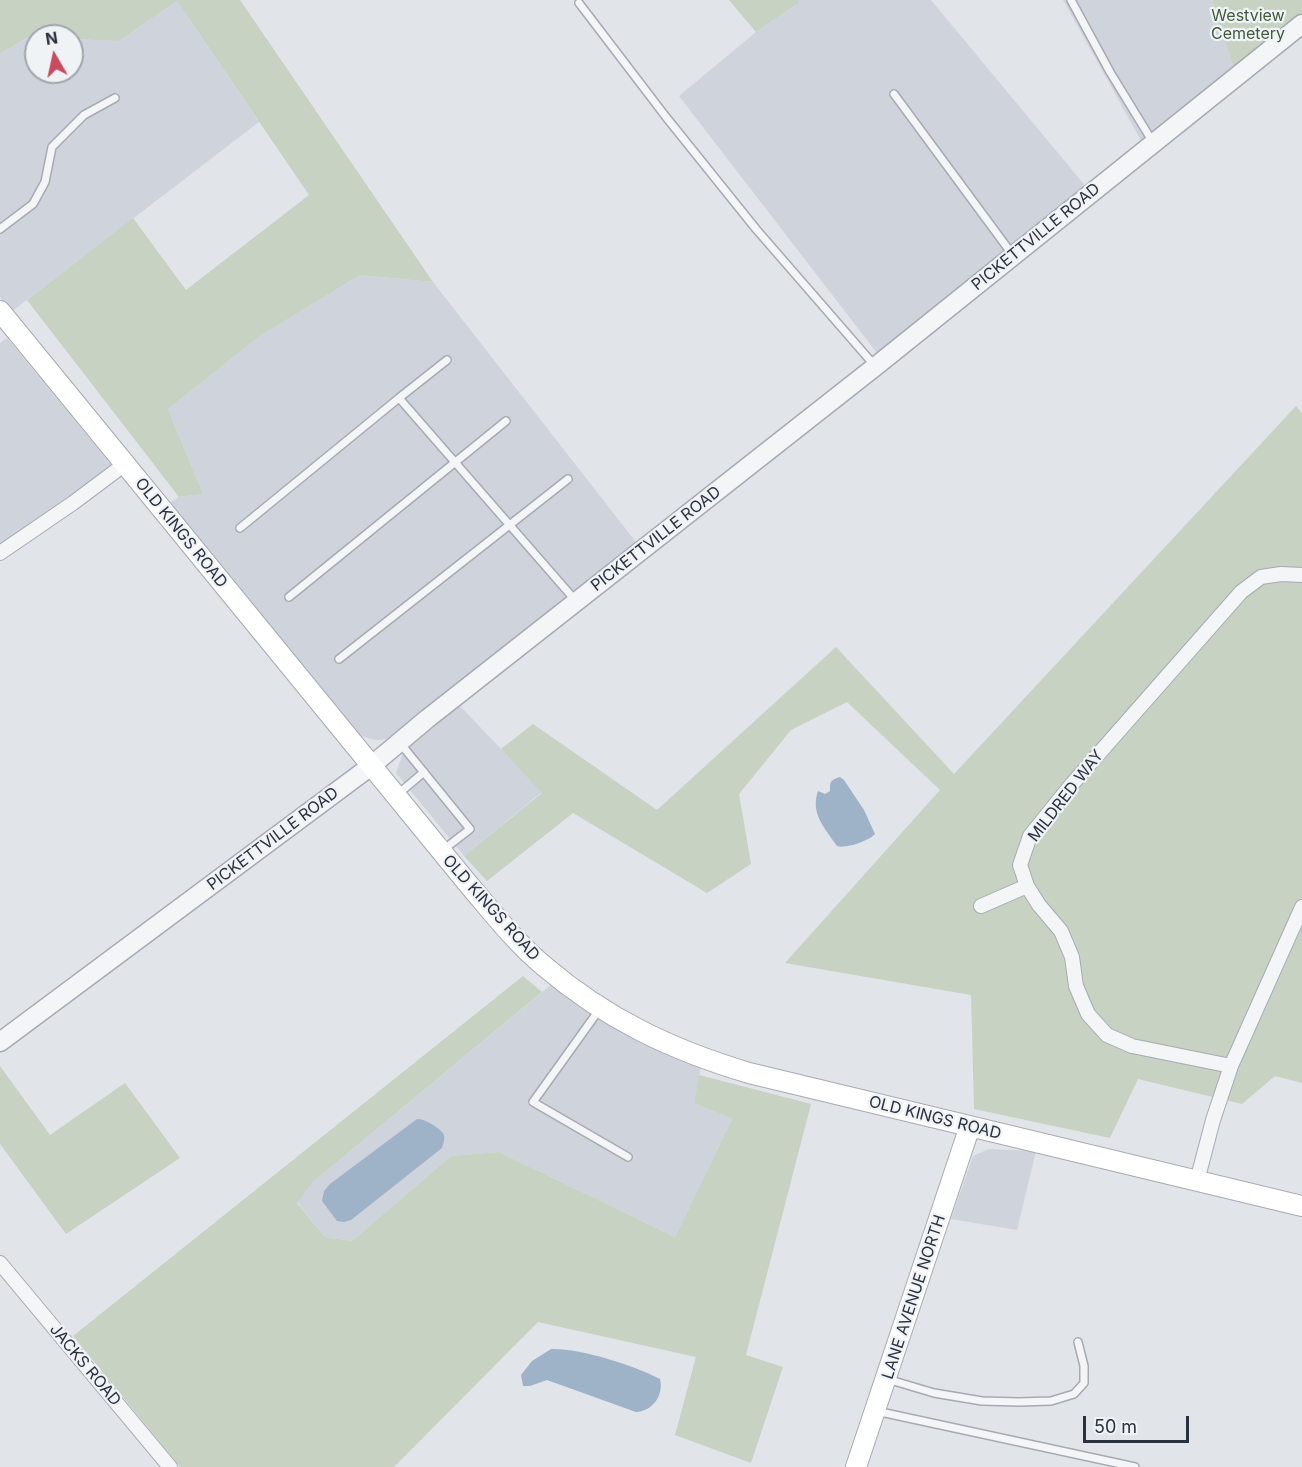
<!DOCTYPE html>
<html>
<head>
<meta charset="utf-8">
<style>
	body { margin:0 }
	#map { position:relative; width:1302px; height:1467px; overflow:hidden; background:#e1e4e9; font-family:Inter,sans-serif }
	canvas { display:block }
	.north { position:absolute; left:24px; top:24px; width:60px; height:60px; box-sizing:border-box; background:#f0f3f6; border:2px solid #a1a6ad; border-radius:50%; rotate:351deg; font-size:16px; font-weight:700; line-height:24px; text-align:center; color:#2a3240 }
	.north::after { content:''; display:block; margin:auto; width:21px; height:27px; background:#c84c61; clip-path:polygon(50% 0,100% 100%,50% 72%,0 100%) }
	.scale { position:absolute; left:1083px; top:1416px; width:106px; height:27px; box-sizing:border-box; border:3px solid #2a3240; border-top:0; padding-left:8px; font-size:18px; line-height:21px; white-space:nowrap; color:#2a3240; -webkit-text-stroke:4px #f0f3f6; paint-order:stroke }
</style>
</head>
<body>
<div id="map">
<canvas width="1302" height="1467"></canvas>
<div class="north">N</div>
<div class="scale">50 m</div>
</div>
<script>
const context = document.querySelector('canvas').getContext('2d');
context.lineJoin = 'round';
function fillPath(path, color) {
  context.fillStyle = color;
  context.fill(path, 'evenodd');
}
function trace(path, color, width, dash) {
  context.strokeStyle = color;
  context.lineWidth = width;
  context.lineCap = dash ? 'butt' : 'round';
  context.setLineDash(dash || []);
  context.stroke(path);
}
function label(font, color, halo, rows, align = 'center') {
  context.font = font + ' Inter,sans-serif';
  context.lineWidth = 4.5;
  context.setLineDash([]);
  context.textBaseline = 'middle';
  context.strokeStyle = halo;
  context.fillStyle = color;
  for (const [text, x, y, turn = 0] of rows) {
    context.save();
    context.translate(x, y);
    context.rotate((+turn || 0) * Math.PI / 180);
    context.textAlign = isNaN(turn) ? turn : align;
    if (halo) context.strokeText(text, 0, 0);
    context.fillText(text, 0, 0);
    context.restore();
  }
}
fillPath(new Path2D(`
	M798 0H931L1087 188 877 353 679 96 756 32 800 2Z
	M1063 0H1212L1234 69 1143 144Z
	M177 1 259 122 11 312 0 297V54L26 38H36V72H72V39L119 41Z
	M360 275 433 282 639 546 401 732 388 739 375 740 364 737 351 729 167 505 179 497 203 494 168 409 260 336Z
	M7 338 113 467 0 545V343Z
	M460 706 542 792 464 856 396 773 404 750Z
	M552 984 608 1023 650 1046 701 1067 694 1103 732 1119 675 1237 499 1152 451 1156 352 1241 325 1237 297 1202 313 1182Z
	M989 1149 1036 1151 1017 1230 951 1219 973 1156Z`), '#cfd3db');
fillPath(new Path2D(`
	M0 0H240L433 282 360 275 260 336 168 409 203 494 179 497 27 300 133 218 186 290 309 195 177 1 119 41 72 39V36H36V38H26L0 54Z
	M729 0H798L800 2 756 32Z
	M1212 0H1302V13L1234 69Z
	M1296 406 1302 413V1083L1275 1076 1242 1104 1138 1079 1110 1138 974 1109 971 995 785 963 940 790 847 702 791 730 739 794 751 864 707 893 573 813 487 881 464 856 542 793 501 749 533 724 657 810 836 647 954 774Z
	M523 976 542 992 313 1182 297 1203 325 1237 352 1241 451 1156 499 1152 675 1237 732 1119 694 1103 699 1075 811 1104 746 1355 783 1367 751 1463 675 1435 696 1357 538 1322 394 1467H180L73 1336Z
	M0 1066 50 1135 125 1083 180 1158 66 1234 0 1144Z`), '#c7d2c2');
fillPath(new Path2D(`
	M840 777 844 780 864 810 875 834C869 841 845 849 837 846 825 828 810 814 818 791L825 794 830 791C830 782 830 780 840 777Z
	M417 1119C425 1119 438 1127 443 1133 446 1138 443 1143 442 1148L351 1220 344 1222 337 1221 322 1201 324 1191 330 1184Z
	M551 1349C580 1348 633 1365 660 1379 664 1395 653 1411 636 1412L547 1380 530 1386H523L521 1375 532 1361Z`), '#9eb3c7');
const service = new Path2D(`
	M1071 0 1110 72 1154 144
	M579 3 666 117 756 229 875 366
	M894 94 1012 254
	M0 229 33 204 45 182 52 147 84 115 115 98
	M399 398 447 360
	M240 528 399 398 575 600
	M289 597 506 421
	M339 659 568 479
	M400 743 470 829 443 850
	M398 794 424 772
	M599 1010 533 1102 628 1157
	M887 1379 934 1393 982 1401 1019 1402 1051 1401 1074 1394 1084 1383V1366L1078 1342
	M876 1411 1135 1467`);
const minor = new Path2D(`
	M0 553 73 503 125 464
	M981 906 1027 886
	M1231 1066 1132 1046 1107 1035 1088 1014 1076 986 1072 957 1061 931 1039 905 1027 886 1020 865 1030 836 1072 784 1241 592 1261 577 1281 574 1302 575
	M1197 1181 1213 1120 1231 1066 1302 907
	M0 1263 170 1467`);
const tertiary = new Path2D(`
	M0 1042 371 766 427 719 876 366 1302 24`);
const secondary = new Path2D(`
	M0 311 469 885C493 913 516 943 544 966 606 1019 672 1050 749 1073L1302 1206
	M856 1467 970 1126`);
trace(service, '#a6abb3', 10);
trace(minor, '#a6abb3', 16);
trace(tertiary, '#a6abb3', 21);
trace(secondary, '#a6abb3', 22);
trace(service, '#f3f5f7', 7);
trace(minor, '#f3f5f7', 14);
trace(tertiary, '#f3f5f7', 18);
trace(secondary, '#fff', 20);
label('16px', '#3f5b38', '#f0f3f6', [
	["Westview",1248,16],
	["Cemetery",1248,34]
]);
label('16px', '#2a3240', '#f0f3f6', [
	["PICKETTVILLE ROAD",1036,237,-39],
	["OLD KINGS ROAD",181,533,51],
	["PICKETTVILLE ROAD",656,539,-38],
	["MILDRED WAY",1066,796,-52],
	["PICKETTVILLE ROAD",273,839,-37],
	["OLD KINGS ROAD",491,908,48],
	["OLD KINGS ROAD",935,1118,14],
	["LANE AVENUE NORTH",914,1297,-72],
	["JACKS ROAD",85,1365,50]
]);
</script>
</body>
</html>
